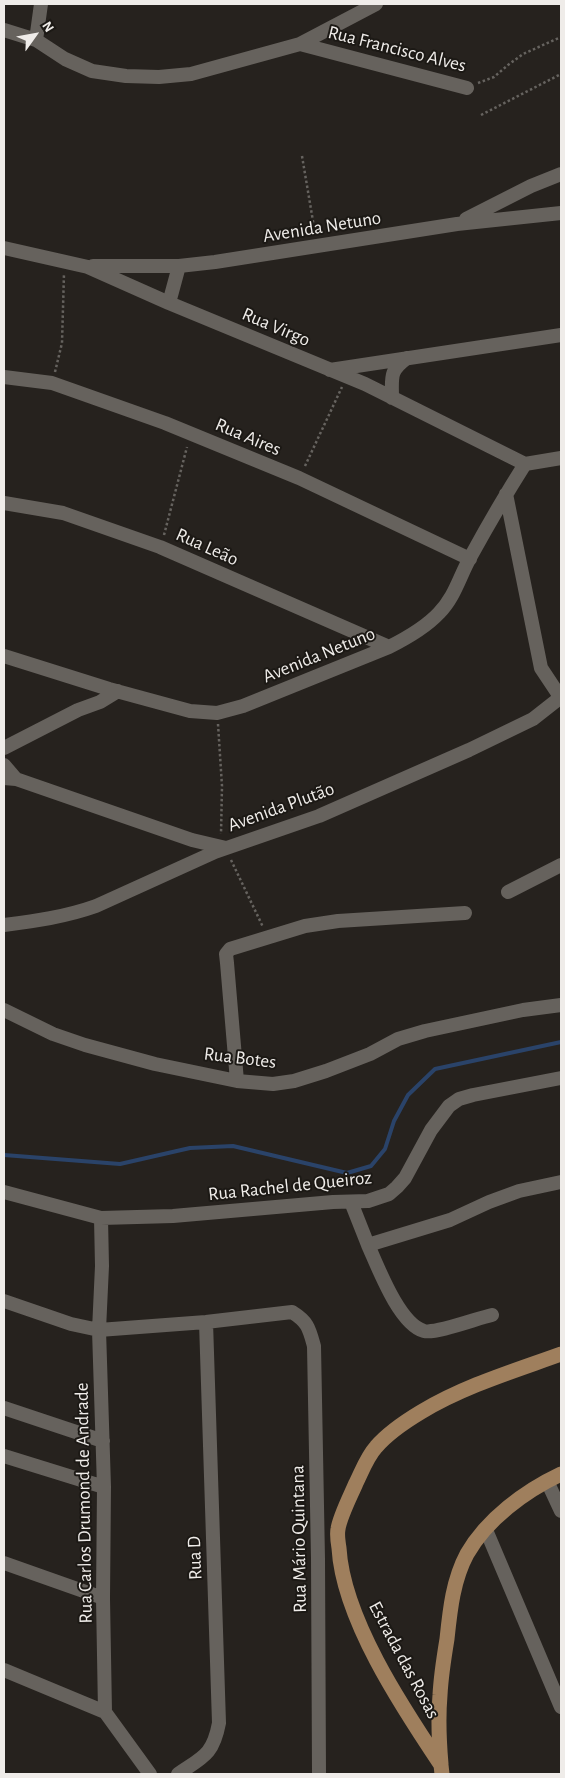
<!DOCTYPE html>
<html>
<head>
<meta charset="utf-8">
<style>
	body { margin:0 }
	#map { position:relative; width:565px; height:1778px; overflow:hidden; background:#26221e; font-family:"Alegreya Sans",sans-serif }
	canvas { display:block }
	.frame { position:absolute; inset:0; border:5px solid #efece9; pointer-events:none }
	.north { position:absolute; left:10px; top:10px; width:50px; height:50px; -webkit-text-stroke:4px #1c1915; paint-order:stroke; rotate:58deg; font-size:14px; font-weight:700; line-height:20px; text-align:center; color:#efece9 }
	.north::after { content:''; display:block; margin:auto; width:18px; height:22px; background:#efece9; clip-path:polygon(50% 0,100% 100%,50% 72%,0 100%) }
</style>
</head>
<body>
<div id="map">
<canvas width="565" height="1778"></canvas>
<div class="frame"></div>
<div class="north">N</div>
</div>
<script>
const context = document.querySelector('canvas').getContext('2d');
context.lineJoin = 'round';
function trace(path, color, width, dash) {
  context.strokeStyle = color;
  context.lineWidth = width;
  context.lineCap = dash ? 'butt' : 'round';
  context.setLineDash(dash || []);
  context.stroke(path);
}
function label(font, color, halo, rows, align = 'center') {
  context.font = font + ' "Alegreya Sans",sans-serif';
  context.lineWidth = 4;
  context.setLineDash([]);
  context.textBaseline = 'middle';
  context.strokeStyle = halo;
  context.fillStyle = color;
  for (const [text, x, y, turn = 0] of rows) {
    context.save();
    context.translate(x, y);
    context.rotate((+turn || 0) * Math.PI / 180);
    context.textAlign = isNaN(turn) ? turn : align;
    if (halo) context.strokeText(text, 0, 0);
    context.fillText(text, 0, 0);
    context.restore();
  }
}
trace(new Path2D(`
	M4 1155 120 1164 190 1148 233 1146 347 1173 371 1166 385 1149 394 1121 408 1095 435 1069 561 1042`), '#2a4369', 4);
trace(new Path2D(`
	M478 83 494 77 508 65 523 54 561 37
	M481 115 561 74
	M302 156 315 233
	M55 372 62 343 64 273
	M305 466 342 387
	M164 535 187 447
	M218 724 222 786 221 834
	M231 860 263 927`), '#66635f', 2.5, [2.5, 2.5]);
trace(new Path2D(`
	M4 30 36 40 65 59 92 71 126 76 159 77 191 74 300 44 376 4
	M36 40 41 4
	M300 44 467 88
	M466 219 531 186 561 174
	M4 248 88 267 169 303 365 384 525 464
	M93 266H179L215 262 457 224 561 213
	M169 303 179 266
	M330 370 561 335
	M4 377 52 383 165 423 299 478 470 559
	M392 398C392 377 389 371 407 358
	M506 494 541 668 561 698
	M4 503 63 513 160 547 389 647
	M4 656 109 689 190 711 217 713 243 706 389 647C407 638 425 628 439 613 455 597 460 575 471 556 488 525 506 494 525 464L561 458
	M4 748 78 710 100 702 118 691
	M4 765 16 779
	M4 778 16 779 192 840 226 848
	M508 892 561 865
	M4 925C35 921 65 917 96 906L215 852 319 816 469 750 533 719 561 697
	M4 1010 53 1034 85 1045 155 1064 237 1081 273 1084 294 1081 326 1071 370 1054 398 1039 425 1031 523 1010 561 1005
	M237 1081 227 963 226 954 230 949 305 926 338 921 465 913
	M4 1192 101 1218 173 1216 333 1202 368 1201 389 1194 397 1187 405 1178 431 1130 449 1106 459 1099 473 1095 561 1078
	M351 1202 368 1245 450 1220 489 1202 519 1191 561 1182
	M101 1218 102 1266 99 1330 104 1487 103 1598 105 1712 150 1774
	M368 1245C378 1267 399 1324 424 1331 436 1334 478 1318 492 1315
	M4 1301 71 1324 99 1330 206 1322 292 1312C308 1322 309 1328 314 1346L318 1559 319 1774
	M4 1408 103 1441
	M4 1456 104 1487
	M547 1481 561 1511
	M486 1530 561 1707
	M4 1563 103 1598
	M4 1670 105 1712
	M178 1774C203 1757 213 1755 219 1723L206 1322`), '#66625d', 14);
trace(new Path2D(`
	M441 1764C439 1741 438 1718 440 1695 441 1676 444 1657 447 1639 450 1610 453 1580 467 1554 487 1519 525 1491 561 1474
	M442 1774 441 1765C402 1707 343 1618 339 1548 338 1542 337 1534 338 1529 340 1516 351 1495 356 1483 362 1471 367 1457 376 1447 388 1433 406 1421 421 1412 464 1386 514 1371 561 1354`), '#9f7f5d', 15);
label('19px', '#efece9', '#1c1915', [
	["Rua Francisco Alves",397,49,14],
	["Avenida Netuno",322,227,-9],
	["Rua Virgo",276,327,23],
	["Rua Aires",248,437,23],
	["Rua Leão",207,547,24],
	["Avenida Netuno",319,655,-22],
	["Avenida Plutão",281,807,-20],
	["Rua Botes",240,1058,7],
	["Rua Rachel de Queiroz",290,1186,-6],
	["Rua Carlos Drumond de Andrade",84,1503,-91],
	["Rua Mário Quintana",299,1539,-91],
	["Rua D",195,1558,-92],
	["Estrada das Rosas",404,1660,62]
]);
</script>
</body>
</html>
